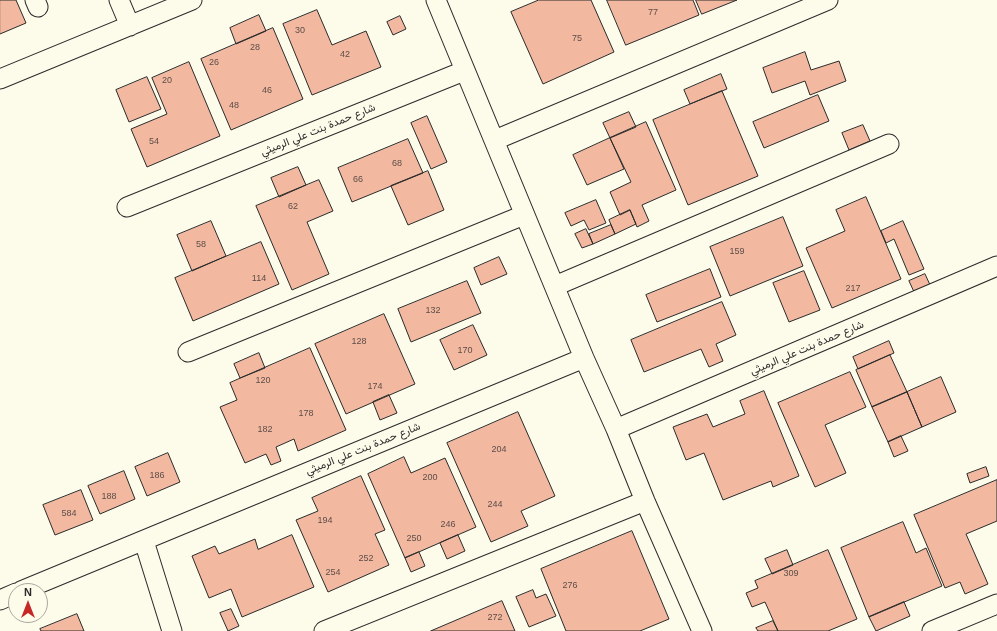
<!DOCTYPE html>
<html>
<head>
<meta charset="utf-8">
<style>
	body { margin:0 }
	#map { position:relative; width:997px; height:631px; overflow:hidden; background:#fdfbea; font-family:Arial,sans-serif }
	canvas { display:block }
	.north { position:absolute; left:8px; top:583px; width:40px; height:40px; box-sizing:border-box; background:#fdfbea; border:1px solid #a9a89e; border-radius:50%; rotate:0deg; font-size:11px; font-weight:700; line-height:16px; text-align:center; color:#2b2b2b }
	.north::after { content:''; display:block; margin:auto; width:14px; height:18px; background:#c62828; clip-path:polygon(50% 0,100% 100%,50% 72%,0 100%) }
</style>
</head>
<body>
<div id="map">
<canvas width="997" height="631"></canvas>
<div class="north">N</div>
</div>
<script>
const context = document.querySelector('canvas').getContext('2d');
context.lineJoin = 'round';
function fillPath(path, color) {
  context.fillStyle = color;
  context.fill(path, 'evenodd');
}
function trace(path, color, width, dash) {
  context.strokeStyle = color;
  context.lineWidth = width;
  context.lineCap = dash ? 'butt' : 'round';
  context.setLineDash(dash || []);
  context.stroke(path);
}
function label(font, color, halo, rows, align = 'center') {
  context.font = font + ' Arial,Vazirmatn,sans-serif';
  context.lineWidth = 3;
  context.setLineDash([]);
  context.textBaseline = 'middle';
  context.strokeStyle = halo;
  context.fillStyle = color;
  for (const [text, x, y, turn = 0] of rows) {
    context.save();
    context.translate(x, y);
    context.rotate((+turn || 0) * Math.PI / 180);
    context.textAlign = isNaN(turn) ? turn : align;
    if (halo) context.strokeText(text, 0, 0);
    context.fillText(text, 0, 0);
    context.restore();
  }
}
const building = new Path2D(`
	M0 0H16L26 23 0 34Z
	M539 0H591L614 52 543 84 511 12Z
	M607 0H693L699 15 626 45Z
	M696 0H737L702 14Z
	M317 10 332 45 366 31 381 67 312 95 283 24Z
	M259 15 266 31 236 44 230 28Z
	M400 16 406 29 393 35 387 22Z
	M273 28 303 99 231 130 201 59Z
	M805 52 811 70 839 61 846 81 810 95 805 81 772 93 763 68Z
	M189 62 220 136 147 167 131 129 167 114 152 78Z
	M721 74 727 89 690 104 684 90Z
	M147 77 161 109 129 122 116 90Z
	M722 91 758 176 688 205 653 120Z
	M818 95 829 121 764 148 753 122Z
	M629 112 636 127 610 138 603 123Z
	M427 116 447 162 431 169 411 123Z
	M646 122 676 190 642 205 649 221 637 227 630 210 620 215 610 192 631 182 610 138Z
	M863 125 870 141 849 150 842 133Z
	M610 138 624 169 587 185 573 155Z
	M408 139 423 173 352 202 338 168Z
	M298 167 306 185 279 197 271 178Z
	M428 171 444 210 408 225 391 186Z
	M319 180 333 211 307 222 329 274 292 290 256 206Z
	M866 197 901 279 832 308 806 248 845 231 836 210Z
	M596 200 606 223 589 230 584 220 571 226 565 213Z
	M630 210 636 224 615 234 609 220Z
	M783 217 803 266 730 296 710 247Z
	M211 221 226 256 192 271 177 235Z
	M903 221 924 269 909 275 894 239 886 243 881 231Z
	M611 225 615 234 593 244 589 234Z
	M586 229 593 244 582 248 575 234Z
	M261 242 279 284 193 321 175 278Z
	M499 257 507 274 481 285 474 268Z
	M710 269 721 297 657 322 646 295Z
	M804 271 820 310 789 322 773 283Z
	M925 274 931 287 915 294 909 281Z
	M467 281 481 313 411 342 398 309Z
	M722 302 736 335 716 344 723 361 709 367 701 349 644 372 631 340Z
	M384 314 415 384 346 414 315 344Z
	M473 325 487 355 454 370 440 340Z
	M889 341 894 353 858 369 853 357Z
	M310 348 346 430 298 451 294 439 276 447 281 461 271 465 266 454 245 463 220 407 237 400 230 383Z
	M259 353 265 368 240 378 234 364Z
	M890 355 907 392 872 407 856 370Z
	M850 372 866 407 825 425 846 473 815 487 778 403Z
	M941 377 956 412 922 427 907 392Z
	M764 391 799 476 773 487 771 481 723 500 704 453 686 460 673 427 707 414 713 427 745 414 740 401Z
	M907 392 922 427 888 442 872 407Z
	M389 395 397 413 380 420 373 402Z
	M518 412 555 496 521 511 528 526 491 542 447 443Z
	M901 436 908 451 894 457 888 442Z
	M168 453 180 482 147 496 135 467Z
	M404 457 411 473 445 458 476 527 405 558 368 474Z
	M986 467 989 476 970 483 967 474Z
	M124 471 135 499 100 514 88 486Z
	M361 476 385 530 375 534 389 565 328 592 296 520 318 511 312 498Z
	M997 480V521L966 534 988 584 965 594 960 582 945 588 914 515Z
	M81 490 93 520 55 535 43 505Z
	M903 522 916 553 926 548 942 586 869 617 841 548Z
	M632 531 669 619 640 631H566L541 569Z
	M292 535 314 587 242 617 231 589 209 598 192 556 215 546 219 554 255 539 258 549Z
	M458 535 465 551 447 559 440 543Z
	M787 550 793 565 772 574 765 559Z
	M828 550 857 619 828 631H778L765 602 752 607 746 593 758 588 755 581Z
	M419 552 425 566 411 572 405 558Z
	M533 590 536 598 546 594 556 616 529 627 516 597Z
	M502 601 515 631H431Z
	M904 602 910 616 876 631 869 617Z
	M231 609 239 626 228 631 220 613Z
	M77 614 84 631H41L40 629Z
	M773 621 778 631H758L756 628Z`);
fillPath(building, '#f2b8a0');
trace(building, '#2b2b2b', 1);
const minor = new Path2D(`
	M35 0 38 7
	M119 0 130 26
	M436 0 584 358 616 429 645 501 702 631
	M0 79 192 0
	M495 140 828 0
	M127 207 464 71
	M555 286 889 144
	M188 352 524 215
	M616 429 997 266
	M144 541 172 631
	M21 591 584 358
	M0 600 16 593
	M324 631 645 501
	M932 631 997 604`);
trace(minor, '#2b2b2b', 21);
trace(minor, '#fdfbea', 19);
label('9px', '#5d4e48', null, [
	["77",653,13],
	["30",300,31],
	["75",577,39],
	["28",255,48],
	["42",345,55],
	["26",214,63],
	["20",167,81],
	["46",267,91],
	["48",234,106],
	["54",154,142],
	["68",397,164],
	["66",358,180],
	["62",293,207],
	["58",201,245],
	["159",737,252],
	["114",259,279],
	["217",853,289],
	["132",433,311],
	["128",359,342],
	["170",465,351],
	["120",263,381],
	["174",375,387],
	["178",306,414],
	["182",265,430],
	["204",499,450],
	["186",157,476],
	["200",430,478],
	["188",109,497],
	["244",495,505],
	["584",69,514],
	["194",325,521],
	["246",448,525],
	["250",414,539],
	["252",366,559],
	["254",333,573],
	["309",791,574],
	["276",570,586],
	["272",495,618]
]);
label('11px', '#2b2b2b', '#fdfbea', [
	["شارع حمدة بنت علي الرميثي",318,130,-22],
	["شارع حمدة بنت علي الرميثي",807,348,-23],
	["شارع حمدة بنت علي الرميثي",363,449,-22]
]);
</script>
</body>
</html>
